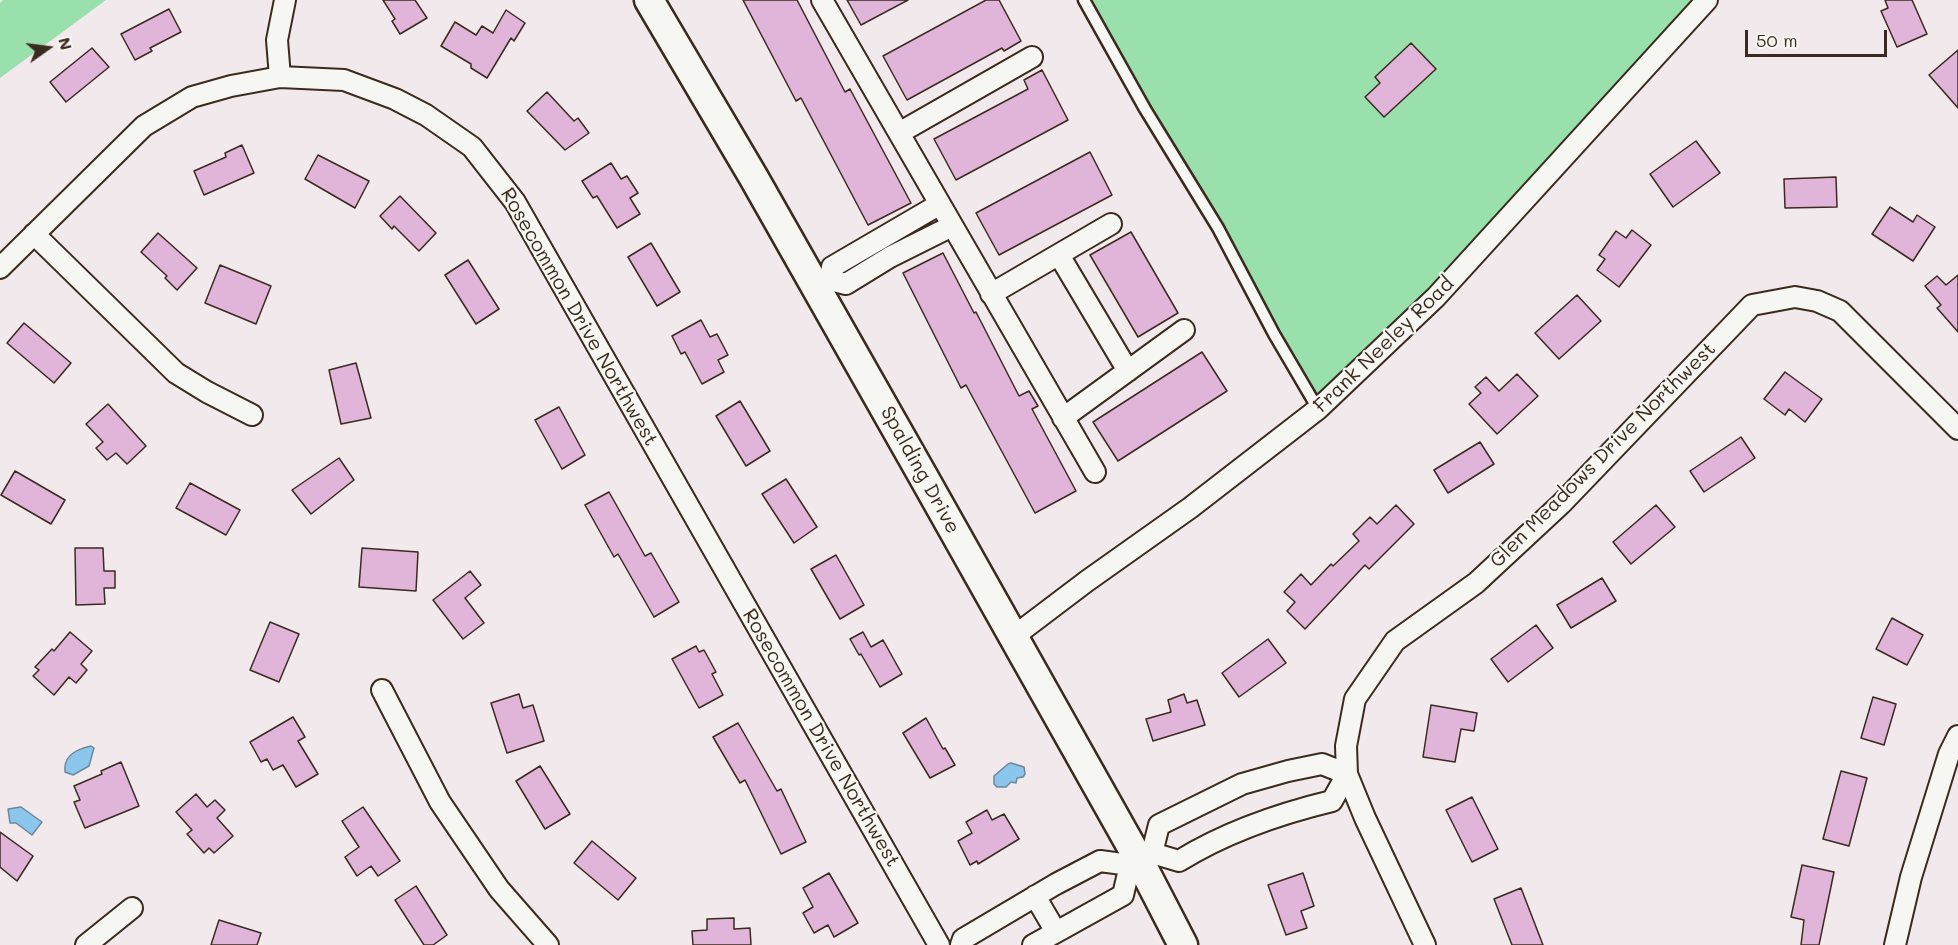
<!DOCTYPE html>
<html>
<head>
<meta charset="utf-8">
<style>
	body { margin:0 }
	#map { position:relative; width:1958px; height:945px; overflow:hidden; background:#f2e9ed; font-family:Mali,sans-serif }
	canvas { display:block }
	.north { position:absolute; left:18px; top:18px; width:60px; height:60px; -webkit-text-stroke:4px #f6f6f2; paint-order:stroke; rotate:76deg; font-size:16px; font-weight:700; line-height:24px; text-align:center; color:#3b2a1e }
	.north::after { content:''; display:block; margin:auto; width:21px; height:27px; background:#3b2a1e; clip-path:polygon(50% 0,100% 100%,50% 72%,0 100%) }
	.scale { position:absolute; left:1745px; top:30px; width:142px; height:27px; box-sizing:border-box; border:3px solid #3b2a1e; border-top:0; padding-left:8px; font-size:18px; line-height:21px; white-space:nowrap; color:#3b2a1e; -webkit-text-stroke:4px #f6f6f2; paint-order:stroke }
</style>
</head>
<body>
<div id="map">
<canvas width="1958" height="945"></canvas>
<div class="north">N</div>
<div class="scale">50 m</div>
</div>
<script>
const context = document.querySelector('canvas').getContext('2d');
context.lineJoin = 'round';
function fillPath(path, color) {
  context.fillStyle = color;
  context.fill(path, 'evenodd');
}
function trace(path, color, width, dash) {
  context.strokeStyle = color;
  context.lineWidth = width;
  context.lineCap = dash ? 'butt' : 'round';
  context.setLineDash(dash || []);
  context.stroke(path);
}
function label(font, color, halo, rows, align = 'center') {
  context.font = font + ' Mali,sans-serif';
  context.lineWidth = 4.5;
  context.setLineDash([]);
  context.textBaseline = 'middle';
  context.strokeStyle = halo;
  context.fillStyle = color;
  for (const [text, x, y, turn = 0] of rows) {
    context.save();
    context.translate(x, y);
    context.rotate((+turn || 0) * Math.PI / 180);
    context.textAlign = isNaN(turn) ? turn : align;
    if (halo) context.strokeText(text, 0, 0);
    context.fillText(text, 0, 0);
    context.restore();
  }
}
fillPath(new Path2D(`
	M3 0H106L0 78V3Z
	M1084 0H1709L1318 409Z`), '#99e0ad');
const water = new Path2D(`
	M91 746 94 748 89 766 73 775 65 772C63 755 77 749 91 746Z
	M1011 763 1024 767 1025 774 1023 777 1017 778 1016 783 1011 782 1006 787H997L994 784V776L1008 764Z
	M21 807 42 822 32 835 16 823H10L8 809Z`);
fillPath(water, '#8dc6ec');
trace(water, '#6c889a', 1.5);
const building = new Path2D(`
	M383 0H415L427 18 400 34 392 21 395 19Z
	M743 0H797L845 92 850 89 911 203 868 225 801 98 796 101Z
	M847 0H908L861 25Z
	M986 0H999L1021 41 1004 51 1002 48 907 100 883 56Z
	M1885 0H1912L1927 34 1897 47 1881 11 1888 8Z
	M169 9 181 32 150 48 152 51 135 60 121 34Z
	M506 10 525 23 514 41 511 38 487 78 471 68V64L441 46 455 22 476 35 482 26 493 33Z
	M1411 43 1436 69 1384 117 1365 97 1380 83 1375 77Z
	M92 48 109 67 66 102 50 82Z
	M1958 50V108L1929 75Z
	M1042 70 1068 120 956 180 934 139 1028 89 1024 80Z
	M547 92 574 121 578 118 589 133 565 150 527 111Z
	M1696 141 1720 173 1673 207 1650 174Z
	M242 145 254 173 204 195 194 171 226 157 225 153Z
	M1090 152 1112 195 999 255 976 213Z
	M318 155 369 181 355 208 305 179Z
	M611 163 621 179 627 176 638 193 630 198 640 214 617 228 597 196 593 198 582 181Z
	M1836 177 1837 207 1785 208 1784 179Z
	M400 196 436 233 419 251 394 226 392 229 380 216Z
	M1890 207 1913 222 1917 215 1935 227 1913 261 1872 234Z
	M1632 230 1651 245 1619 287 1597 270 1605 259 1599 255 1616 231 1626 238Z
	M1131 232 1178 313 1138 337 1090 255Z
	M158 233 197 268 177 290 165 278 167 276 141 252Z
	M651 243 680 292 657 306 628 257Z
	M943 253 974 313 976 312 1019 396 1029 391 1038 406 1032 409 1076 491 1035 513 966 385 961 388 903 273Z
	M468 260 499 309 476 324 445 275Z
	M220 265 271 286 256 324 205 303Z
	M1958 275V332L1937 308 1941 305 1925 286 1937 276 1946 285Z
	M1577 295 1601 321 1559 359 1535 333Z
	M701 320 710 337 717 334 728 355 718 360 724 372 702 384 685 352 681 354 672 336Z
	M24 323 71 363 54 383 7 343Z
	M1202 352 1227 391 1118 461 1093 422Z
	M356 363 371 418 341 424 329 370Z
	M1785 372 1822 399 1805 422 1789 409 1785 415 1764 399Z
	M1517 374 1538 396 1497 434 1469 404 1481 393 1475 387 1486 377 1499 391Z
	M740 401 770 451 746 466 716 416Z
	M108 404 146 446 127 464 116 453 107 460 96 448 103 442 86 424Z
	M559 407 585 455 562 469 535 420Z
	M1741 437 1755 458 1704 492 1690 471Z
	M1480 442 1494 464 1448 493 1434 470Z
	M339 458 354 480 311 514 292 490Z
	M15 471 65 500 51 524 1 495Z
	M786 479 817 527 794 543 762 494Z
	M190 483 240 510 226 535 176 508Z
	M609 492 645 556 651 553 679 602 654 617 618 554 614 557 585 505Z
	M1396 505 1414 524 1369 569 1365 565 1305 629 1287 611 1295 602 1284 592 1301 574 1311 585 1331 564 1333 566 1359 541 1353 534 1370 517 1377 524Z
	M1656 505 1675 527 1631 564 1613 542Z
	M75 548H103L104 571H115V588H104L105 604 76 605Z
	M362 548 418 552 416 591 359 587Z
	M836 555 864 605 840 619 811 569Z
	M470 571 481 585 465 598 484 623 463 639 433 600Z
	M1602 578 1616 601 1571 628 1557 605Z
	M1892 618 1923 635 1907 665 1876 649Z
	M270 622 299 634 279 682 250 670Z
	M1536 625 1553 648 1508 682 1491 659Z
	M70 632 92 651 81 664 87 670 76 683 69 677 54 695 33 676 39 670 35 667 52 649 54 651Z
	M863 632 871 647 883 640 902 674 880 687 861 654 859 655 850 639Z
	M1268 639 1286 663 1239 697 1222 673Z
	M696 646 699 652 704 650 716 672 712 674 723 695 699 708 672 659Z
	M519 694 523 708 533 705 544 741 507 753 491 703Z
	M1184 694 1187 703 1197 700 1205 725 1153 741 1146 719 1171 712 1168 700Z
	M1873 697 1896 704 1884 745 1861 738Z
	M1431 705 1477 713 1474 731 1461 729 1455 762 1423 757Z
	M293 717 305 737 298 741 318 774 296 787 283 765 273 770 267 759 261 762 250 742Z
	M926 718 943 749 945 748 955 765 930 778 903 733Z
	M738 723 777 791 781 789 806 842 781 854 745 780 740 783 713 737Z
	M121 762 139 806 85 828 74 802 80 800 74 786 102 774 101 771Z
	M540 766 570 814 545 829 516 781Z
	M1841 771 1867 778 1849 846 1823 839Z
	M196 794 207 807 215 800 225 810 217 818 233 836 214 853 209 848 204 853 187 834 192 830 176 812Z
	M1472 797 1498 849 1472 862 1446 810Z
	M363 807 400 861 378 876 371 866 357 876 345 857 359 847 342 821Z
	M987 810 992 820 1004 814 1019 839 978 864 977 861 970 865 958 841 972 833 966 822Z
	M0 832 33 856 17 881 0 867Z
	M592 841 636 878 618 900 574 863Z
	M1802 865 1834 872 1819 945H1801L1804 920 1791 917Z
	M829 873 858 923 834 937 828 925 814 933 803 913 813 907 803 888Z
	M1303 873 1314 906 1301 911 1307 928 1286 935 1268 885Z
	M416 886 447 935 433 945H424L395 900Z
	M1521 888 1543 945H1512L1494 899Z
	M734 918V929L750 928 751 945H693L692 931 707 930V919Z
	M219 920 261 933 257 945H211Z`);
fillPath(building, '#e0b5d9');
trace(building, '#3b2a1e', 1.5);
const service = new Path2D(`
	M1084 0 1145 109 1218 228 1274 334 1318 409`);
const minor = new Path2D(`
	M822 0 1095 472
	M280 77 277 40 285 0
	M899 133 1032 57
	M34 234 176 373 207 392 252 415
	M1059 255 1128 371
	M0 268 144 126 192 97 231 86 280 77 344 80 395 99 426 115 472 147 515 202 939 945
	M830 280 832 267 940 204
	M830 280 846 284 890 257 952 226
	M991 294 1111 224
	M1063 418 1184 330
	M1013 637 1087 581 1190 508 1318 409 1436 297 1707 0
	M382 690 440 802 499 889 548 945
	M1152 853 1159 825 1242 784 1288 771 1322 764 1347 774
	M1035 896 1056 932
	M86 945 132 908
	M961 945 963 939 1056 884 1100 861 1130 865 1152 853 1179 861C1226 832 1278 814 1332 801L1347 774
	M1033 945 1123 895 1130 865
	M1425 945 1365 818 1347 774 1346 746 1355 699 1395 641 1476 583 1561 504 1752 305 1795 297 1817 301 1840 311 1958 429
	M1895 945 1911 877 1949 754 1958 736`);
const secondary = new Path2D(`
	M649 0 754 178 923 476 1139 860 1183 945`);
trace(service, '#3b2a1e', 15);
trace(minor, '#3b2a1e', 24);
trace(secondary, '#3b2a1e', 33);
trace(service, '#f6f6f2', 10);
trace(minor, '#f6f6f2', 20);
trace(secondary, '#f6f6f2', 28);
label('20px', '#3b2a1e', '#f6f6f2', [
	["Rosecommon Drive Northwest",579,317,60],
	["Frank Neeley Road",1384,345,-44],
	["Glen Meadows Drive Northwest",1603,455,-45],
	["Spalding Drive",920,470,61],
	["Rosecommon Drive Northwest",821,738,60]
]);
</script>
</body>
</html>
